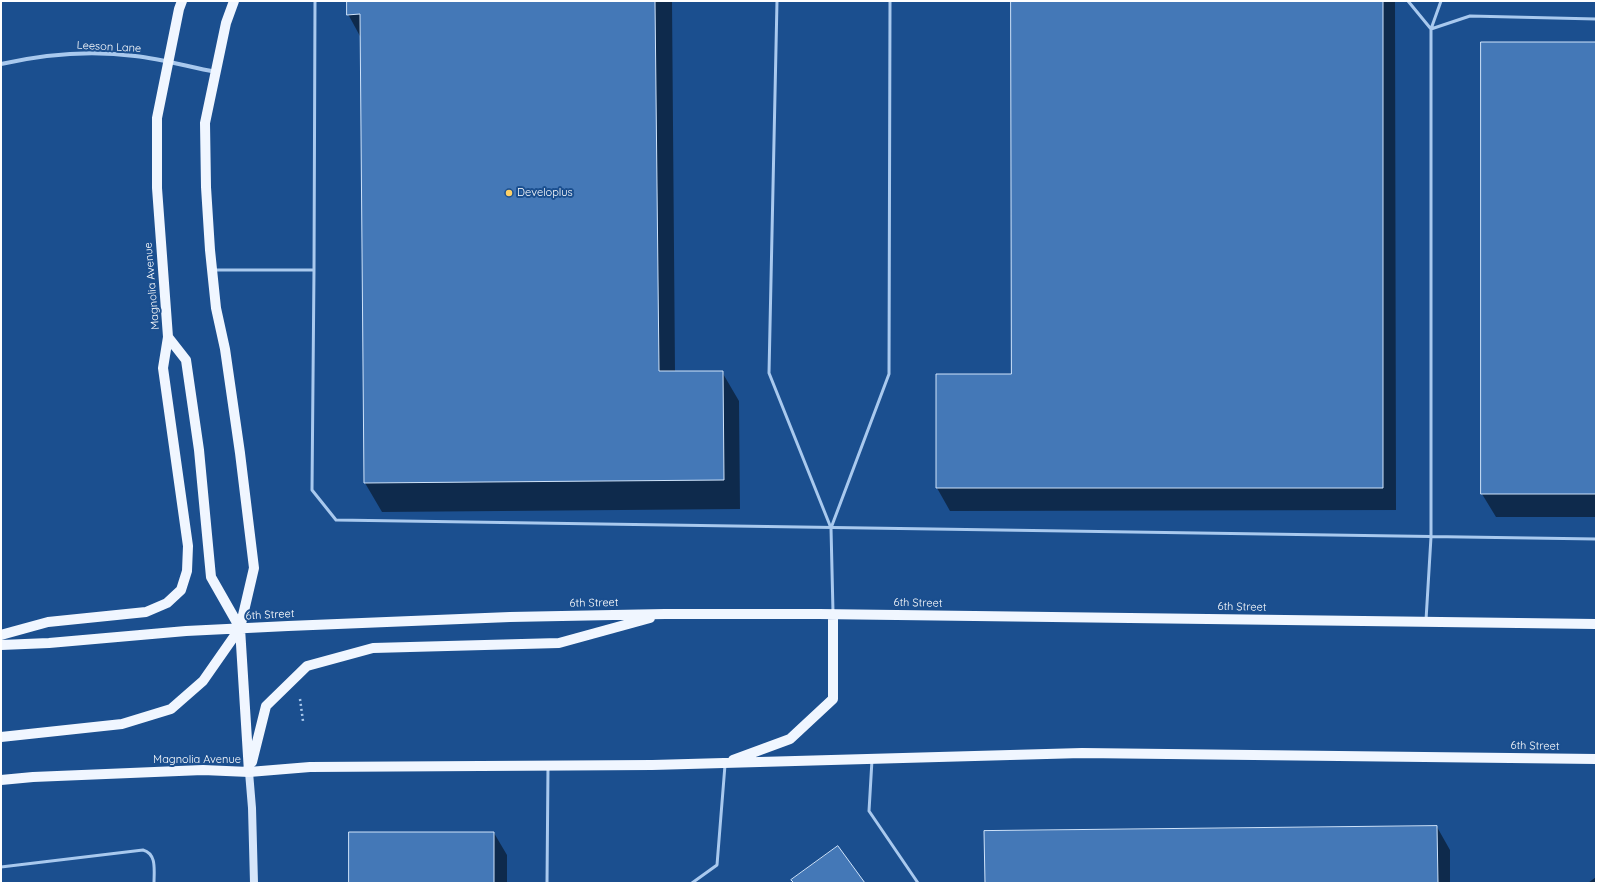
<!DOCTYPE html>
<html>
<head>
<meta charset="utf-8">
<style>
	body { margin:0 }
	#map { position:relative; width:1597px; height:884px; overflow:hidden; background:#1b4f8f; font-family:Quicksand,sans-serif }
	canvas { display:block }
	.frame { position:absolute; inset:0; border:2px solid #fff; pointer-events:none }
</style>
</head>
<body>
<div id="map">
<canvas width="1597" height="884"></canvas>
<div class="frame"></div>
</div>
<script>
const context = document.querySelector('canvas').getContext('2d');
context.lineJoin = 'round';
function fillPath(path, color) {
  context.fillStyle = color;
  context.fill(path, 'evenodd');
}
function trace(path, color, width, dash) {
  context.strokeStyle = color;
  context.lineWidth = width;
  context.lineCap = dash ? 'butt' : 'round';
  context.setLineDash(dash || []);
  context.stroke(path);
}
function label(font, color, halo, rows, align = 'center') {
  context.font = font + ' Quicksand,sans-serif';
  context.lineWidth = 4;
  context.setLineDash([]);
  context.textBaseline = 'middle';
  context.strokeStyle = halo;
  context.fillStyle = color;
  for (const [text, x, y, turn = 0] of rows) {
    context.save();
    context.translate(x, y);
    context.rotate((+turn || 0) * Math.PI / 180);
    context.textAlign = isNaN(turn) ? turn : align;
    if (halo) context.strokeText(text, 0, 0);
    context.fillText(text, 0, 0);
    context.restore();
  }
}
fillPath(new Path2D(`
	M348 1H672L675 372H722L739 401 740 509 382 512 365 483 361 38 348 14Z
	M1012 1H1395L1396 510 950 511 937 488V375H1012Z
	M1596 43V517H1496L1482 494Z
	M1437 827 1450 850V883H986Z
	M494 833 507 855V883H350Z
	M1596 877V883H1588Z`), '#0007');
const building = new Path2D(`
	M347 1H655L659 371H723L724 480 364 483 360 14 347 15Z
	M1011 1H1383V488H936V374H1011Z
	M1481 42H1596V494H1481Z
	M1437 826 1438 883H985L984 831Z
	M349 832H494V883H349Z
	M838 846 865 883H794L791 880Z`);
fillPath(building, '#4478b7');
trace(building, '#cfe3fa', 1);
trace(new Path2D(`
	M300 699 303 721`), '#a9c9ee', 2.5, [2, 3]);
trace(new Path2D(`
	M777 1 769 373 831 528 833 612
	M1408 1 1431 29
	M1431 29 1441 1
	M215 270H314L312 490 336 520 1596 539
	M314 270 315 1
	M831 528 889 374 890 1
	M1426 620 1431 537V29L1470 16 1596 19
	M872 760 869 811 918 883
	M1 867 143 850C157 854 154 870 154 883
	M547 883 548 767
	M692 883 717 865 725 765`), '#a9c9ee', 3);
trace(new Path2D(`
	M1 64C45 54 90 50 135 56 162 59 189 67 216 72`), '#a9c9ee', 4);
trace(new Path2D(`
	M249 772 252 808 254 883`), '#d6e6fa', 8);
trace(new Path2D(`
	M182 1 179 9 157 118V188L168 337 186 360 199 450 211 577 240 628
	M234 1 226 23 205 123 206 187 210 250 216 308 225 349 240 453 254 568 240 628 249 772
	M1 635 48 622 146 612 167 603 181 590 187 571 188 546 163 368 168 337
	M1 645 49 643 186 631 288 626 510 617 665 614H819L1596 624
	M1 737 122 724 171 709 203 681 240 628
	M733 760 790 739 833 699V614
	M252 762 266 706 307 666 373 648 559 643 650 618
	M1 780 33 777 203 770 249 772 310 767 652 765 1082 753 1596 759`), '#f0f6ff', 10);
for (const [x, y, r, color] of [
	[509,193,4,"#ffd166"]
]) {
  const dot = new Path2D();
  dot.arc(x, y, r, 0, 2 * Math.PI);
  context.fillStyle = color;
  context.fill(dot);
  trace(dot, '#1b4f8f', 1.5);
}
label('11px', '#fff', '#1b4f8f', [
	["Leeson Lane",109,47,3],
	["Magnolia Avenue",152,286,-95],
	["6th Street",594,603,-1],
	["6th Street",918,603,1],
	["6th Street",1242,607,1],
	["6th Street",270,615,-3],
	["6th Street",1535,746,1],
	["Magnolia Avenue",197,760]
]);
label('11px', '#fff', '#1b4f8f', [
	["Developlus",517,193]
], 'left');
</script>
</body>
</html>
